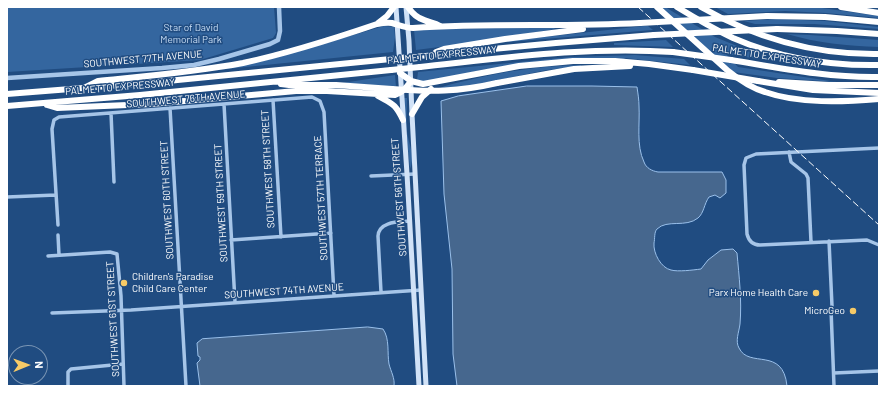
<!DOCTYPE html>
<html>
<head>
<meta charset="utf-8">
<style>
	body { margin:0 }
	#map { position:relative; width:886px; height:393px; overflow:hidden; background:#204c81; font-family:Barlow,sans-serif }
	canvas { display:block }
	.frame { position:absolute; inset:0; border:8px solid #fff; pointer-events:none }
	.north { position:absolute; left:8px; top:345px; width:40px; height:40px; box-sizing:border-box; background:#204c81; border:1px solid #7994b3; border-radius:50%; rotate:89deg; font-size:11px; font-weight:700; line-height:16px; text-align:center; color:#fff }
	.north::after { content:''; display:block; margin:auto; width:14px; height:18px; background:#f6ca67; clip-path:polygon(50% 0,100% 100%,50% 72%,0 100%) }
</style>
</head>
<body>
<div id="map">
<canvas width="886" height="393"></canvas>
<div class="frame"></div>
<div class="north">N</div>
</div>
<script>
const context = document.querySelector('canvas').getContext('2d');
context.lineJoin = 'round';
function fillPath(path, color) {
  context.fillStyle = color;
  context.fill(path, 'evenodd');
}
function trace(path, color, width, dash) {
  context.strokeStyle = color;
  context.lineWidth = width;
  context.lineCap = dash ? 'butt' : 'round';
  context.setLineDash(dash || []);
  context.stroke(path);
}
function label(font, color, halo, rows, align = 'center') {
  context.font = font + ' Barlow,sans-serif';
  context.lineWidth = 3;
  context.setLineDash([]);
  context.textBaseline = 'middle';
  context.strokeStyle = halo;
  context.fillStyle = color;
  for (const [text, x, y, turn = 0] of rows) {
    context.save();
    context.translate(x, y);
    context.rotate((+turn || 0) * Math.PI / 180);
    context.textAlign = isNaN(turn) ? turn : align;
    if (halo) context.strokeText(text, 0, 0);
    context.fillText(text, 0, 0);
    context.restore();
  }
}
fillPath(new Path2D(`
	M7 7H274L276 33 273 38 200 60 7 72Z
	M660 7H665L715 37 759 55 758 59 726 54 738 67 837 82 777 78 733 72Z
	M715 7H815L879 16V18L826 13 785 11 728 14Z
	M776 19 825 21 879 27V29L814 24H755L744 21Z
	M384 26 394 27 395 37 393 52 216 70 299 51Z
	M644 26H648L653 30 508 42V41Z
	M529 27 554 28 555 29 455 45 416 50 414 30Z
	M787 34 810 35 879 40V47C847 46 817 43 787 34Z
	M666 40 673 47 614 45V43Z
	M635 55 684 59 690 65 625 58 624 59 577 58 540 61 481 70 427 82 417 80 418 72 570 57Z
	M581 65V66L547 70 468 86 438 89C446 85 456 83 465 81 503 71 542 66 581 65Z
	M395 75 396 87 342 83Z
	M403 98H407C407 109 406 120 407 131 408 143 416 156 410 169Z`), '#34669f');
const water = new Path2D(`
	M527 86H592L637 87C638 94 639 100 639 106 640 124 636 145 644 162 646 168 652 171 658 172H722L726 180V193L720 198 715 195 709 197C704 204 704 213 698 218 686 228 667 219 657 229 654 232 655 239 654 243 653 253 661 268 671 270 678 272 693 270 701 269L708 260 721 250 733 249 737 253C739 276 742 300 740 324 739 332 735 341 739 348 749 369 783 346 787 386H457L453 354 452 269 444 194 441 101 458 96Z
	M368 327 383 329C390 339 387 353 389 364 391 372 395 378 394 386H200L197 363 200 360V357L198 356 197 343 202 339Z`);
fillPath(water, '#46678e');
trace(water, '#9ac0ea', 1);
trace(new Path2D(`
	M273 100 281 237
	M224 104 235 302
	M170 108 186 386
	M111 113 114 182
	M879 148 756 154 746 158 744 165 747 234C749 242 753 245 760 245L867 240 879 245
	M789 152 791 162 806 174 808 178 811 242
	M371 176 415 174
	M7 197 56 195
	M58 225 52 129 54 120 59 117 312 97 320 101 324 112 334 295
	M58 235 59 255
	M231 240 331 233
	M829 241 832 306
	M48 256 110 252 117 254 121 296 124 386
	M381 292 378 236C379 221 399 222 410 221
	M831 309 834 386
	M52 313 131 310 421 290
	M834 373 879 371
	M68 386V372L71 369 123 364`), '#a6c5e8', 3.5);
trace(new Path2D(`
	M7 78 162 68 194 65 219 59 270 44 278 40 280 31 279 7`), '#a6c5e8', 4.5);
trace(new Path2D(`
	M396 7 407 174 419 386
	M406 7 409 41 412 114 426 386`), '#d1e2f7', 5);
trace(new Path2D(`
	M408 7C412 13 417 18 424 20 430 23 434 22 440 26
	M657 7 727 70C738 79 751 88 765 92 799 104 843 102 879 99
	M677 7C695 18 714 29 733 38 779 58 829 66 879 65
	M701 7C755 38 816 55 879 54
	M841 7 879 13
	M767 16 825 17 879 22
	M378 23 387 16 394 7
	M777 29 837 31 879 34
	M436 52 444 49 505 39 583 29
	M419 56 556 43 654 35
	M731 60C780 68 829 78 879 77
	M420 67C504 58 588 46 673 52
	M400 73 411 81 423 84 519 66 573 61H615L649 64 693 70
	M758 81 813 90 879 93
	M779 82 829 85H879
	M497 83 574 69 630 66
	M281 84 289 85H336L392 89
	M84 88 98 81C147 76 195 72 243 63 289 53 333 39 377 24 382 23 387 22 392 23 399 25 405 28 413 28 488 23 564 27 640 23
	M7 94 147 83 391 59
	M378 96C392 104 395 103 403 120
	M47 105 57 108 151 104 296 91H327L395 95C403 92 406 88 411 81
	M7 106 140 95 391 70
	M412 114 422 97 431 89`), '#fff', 6);
trace(new Path2D(`
	M638 7 879 225`), '#fff', 1, [7, 3]);
trace(new Path2D(`
	M640 23 767 16
	M654 35 777 29
	M673 52 731 60
	M391 59 419 56
	M391 70 420 67
	M693 70 758 81
	M392 89C431 92 458 92 497 83`), '#fff', 6);
for (const [x, y, r, color] of [
	[124,283,4,"#f6ca67"],
	[816,293,4,"#f6ca67"],
	[853,311,4,"#f6ca67"]
]) {
  const dot = new Path2D();
  dot.arc(x, y, r, 0, 2 * Math.PI);
  context.fillStyle = color;
  context.fill(dot);
  trace(dot, '#204c81', 1.5);
}
label('10px', '#cadff6', '#204c81', [
	["Star of David",191,28],
	["Memorial Park",191,40]
]);
label('10px', '#fff', '#204c81', [
	["PALMETTO EXPRESSWAY",442,55,-6],
	["PALMETTO EXPRESSWAY",767,56,9],
	["SOUTHWEST 77TH AVENUE",143,59,-5],
	["PALMETTO EXPRESSWAY",120,87,-5],
	["SOUTHWEST 76TH AVENUE",186,99,-5],
	["SOUTHWEST 58TH STREET",268,169,-93],
	["SOUTHWEST 56TH STREET",399,197,-94],
	["SOUTHWEST 57TH TERRACE",321,198,-93],
	["SOUTHWEST 60TH STREET",167,200,-93],
	["SOUTHWEST 59TH STREET",221,203,-93],
	["SOUTHWEST 74TH AVENUE",284,291,-4],
	["SOUTHWEST 61ST STREET",113,319,-93]
]);
label('10px', '#fff', '#204c81', [
	["Children's Paradise",132,277,"left"],
	["Child Care Center",132,289,"left"],
	["Parx Home Health Care",808,293],
	["MicroGeo",845,311]
], 'right');
</script>
</body>
</html>
